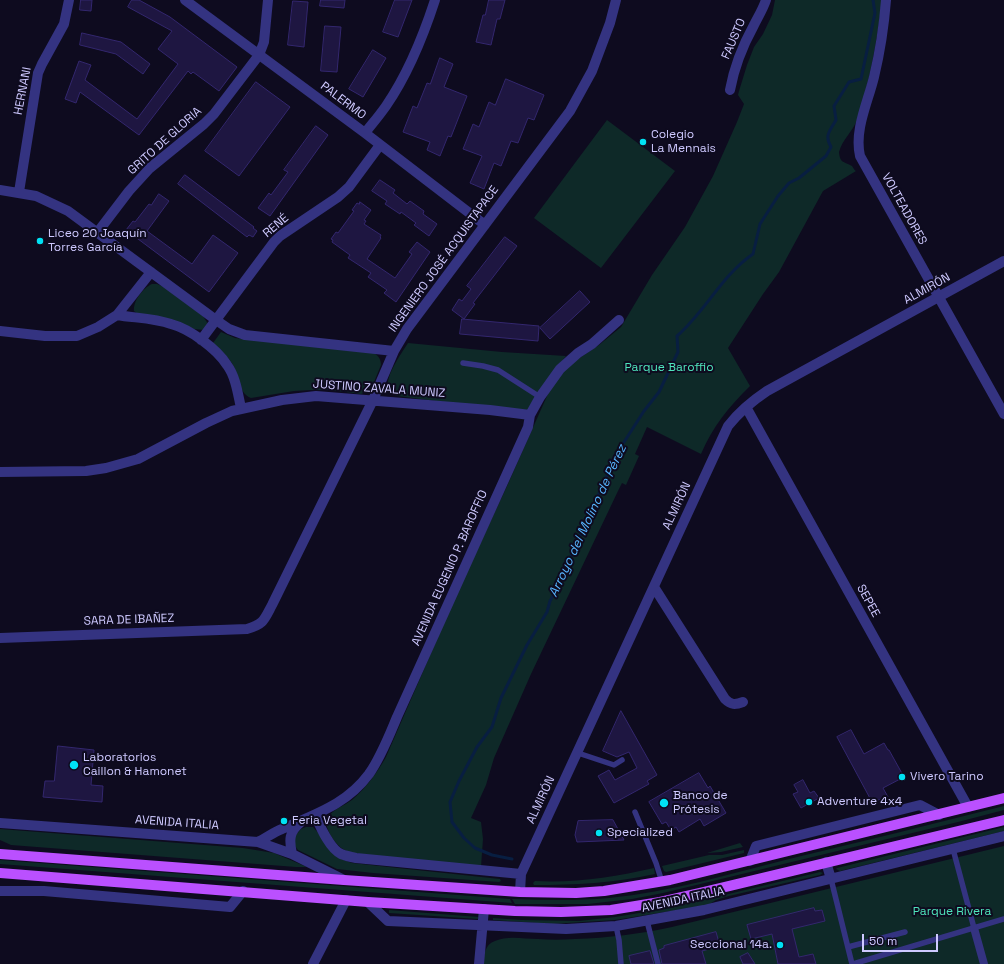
<!DOCTYPE html>
<html>
<head>
<meta charset="utf-8">
<style>
	body { margin:0 }
	#map { position:relative; width:1004px; height:964px; overflow:hidden; background:#0e0b1f; font-family:"Space Grotesk",sans-serif }
	canvas { display:block }
	.scale { position:absolute; left:862px; top:934px; width:76px; height:18px; box-sizing:border-box; border:2px solid #cec9ff; border-top:0; padding-left:5px; font-size:12px; line-height:14px; white-space:nowrap; color:#cec9ff; -webkit-text-stroke:3px #0e0b1f; paint-order:stroke }
</style>
</head>
<body>
<div id="map">
<canvas width="1004" height="964"></canvas>
<div class="scale">50 m</div>
</div>
<script>
const context = document.querySelector('canvas').getContext('2d');
context.lineJoin = 'round';
function fillPath(path, color) {
  context.fillStyle = color;
  context.fill(path, 'evenodd');
}
function trace(path, color, width, dash) {
  context.strokeStyle = color;
  context.lineWidth = width;
  context.lineCap = dash ? 'butt' : 'round';
  context.setLineDash(dash || []);
  context.stroke(path);
}
function label(font, color, halo, rows, align = 'center') {
  context.font = font + ' "Space Grotesk",sans-serif';
  context.lineWidth = 4;
  context.setLineDash([]);
  context.textBaseline = 'middle';
  context.strokeStyle = halo;
  context.fillStyle = color;
  for (const [text, x, y, turn = 0] of rows) {
    context.save();
    context.translate(x, y);
    context.rotate((+turn || 0) * Math.PI / 180);
    context.textAlign = isNaN(turn) ? turn : align;
    if (halo) context.strokeText(text, 0, 0);
    context.fillText(text, 0, 0);
    context.restore();
  }
}
fillPath(new Path2D(`
	M775 0H882C877 41 870 81 857 120 853 131 842 140 839 152 840 164 844 161 852 166 852 166 855 171 856 171L823 191 779 272 763 294 728 348 750 386C728 408 713 426 701 454L647 427 635 454 639 456 626 485 622 483 618 491 531 674 494 758 486 785 471 818 481 822 483 839 481 867 352 853C349 852 346 851 343 849 335 844 321 825 329 816 334 809 345 805 352 800 366 788 377 773 386 757L454 600 507 486 551 387 569 365 599 345 621 327 652 275 685 227 713 176 737 122 744 104 738 95 739 91 747 65 754 47 763 34 772 15Z
	M607 120 675 171 601 268 534 218Z
	M152 284H157L164 287 203 316 208 324 204 330 194 329 138 314 134 311C133 301 143 288 152 284Z
	M221 332 235 338 374 353C379 356 381 360 381 365L372 387 368 391 361 394 330 390H311L294 391 251 398C238 393 239 375 233 365 228 356 220 350 213 343Z
	M408 343 502 352 566 356 552 374 530 408 527 410 475 406 397 396 389 393C382 380 401 354 408 343Z
	M1004 806V810L958 822 663 893 632 899 588 904H515L512 899C544 900 576 901 609 898 670 892 730 874 789 859 861 842 932 824 1004 806Z
	M306 827H313L341 859 352 863 500 879 501 881 499 882 373 873 337 869 298 850 295 846 294 837 301 829Z
	M1004 827V831L840 871 836 869 837 868Z
	M0 829 243 848 274 853 307 867H296L11 845 0 840Z
	M740 843 743 847 721 852 707 853Z
	M1004 846V964H483C484 955 485 944 495 941 508 935 524 939 538 939 550 940 562 940 575 939 608 938 640 934 672 927Z
	M744 850V853L666 872 664 871 662 866 709 855H722Z
	M0 860 510 899 512 903 0 864Z
	M654 868 655 874C615 883 574 885 534 885L533 883 535 881C576 883 614 877 654 868Z
	M820 872 823 873 820 875 729 896 716 900 705 907 682 912 671 911 615 920 552 924 493 920V918L522 920 579 921 615 917 670 908Z
	M389 910 479 917 478 919 389 913Z`), '#0e2928');
trace(new Path2D(`
	M512 859 492 855 475 848 464 838 452 822 450 802 459 781 477 747 492 727 501 698 527 645 547 612 550 601 561 582 571 556 617 453 644 411 659 392 678 352 677 336C705 312 722 275 753 254L760 224 778 196 789 183 799 178 826 156 831 147C824 135 830 131 836 120L834 106 849 82 861 79 875 13 873 0`), '#081e41', 3);
const building = new Path2D(`
	M81 0H92L91 11 80 10Z
	M132 0H139L170 17 237 67 219 91 193 72 191 74 188 71 139 135 80 92 76 103 65 99 79 61 91 65 85 80 137 119 178 64 158 49 172 31 128 7Z
	M321 0H345L344 8 320 6Z
	M395 0H412L398 37 383 32Z
	M489 0H505L500 19H497L491 45 476 42 483 15H485Z
	M293 1 308 2 304 47 288 45Z
	M325 26 341 27 337 72 321 71Z
	M82 33 121 42 150 64 143 74 116 54 80 45Z
	M373 50 386 58 363 97 349 89Z
	M440 58 453 64 444 87 467 96 451 137 448 136 440 156 427 150 430 142 403 132 413 106 417 108 427 83 430 84Z
	M506 79 544 95 534 120 528 118 518 143 511 141 501 166 494 163 484 189 470 183 482 156 463 149 473 124 479 127 489 102 495 105Z
	M256 82 290 107 239 176 205 151Z
	M316 126 328 135 270 216 258 208 269 193 271 195 288 172 284 170Z
	M185 175 254 227 253 228 257 231 253 237 249 235 247 237 178 184Z
	M380 180 395 190 393 193 407 204 410 201 424 211 423 214 437 224 429 236 414 225 416 223 401 212 400 214 385 204 387 201 372 191Z
	M159 194 169 201 147 231 192 264 213 235 238 253 209 292 126 230 133 221 135 222 149 204 151 205Z
	M360 202 371 210 364 220 366 221 364 224 381 235 380 237 381 238 367 259 395 278 412 254 409 252 417 242 430 252 396 302 384 293 387 290 368 277 371 273 348 258 350 255 332 242 333 240 331 239 336 232 338 233 354 211 352 210 357 203 359 204Z
	M505 237 517 246 473 303 475 304 464 319 452 310 459 299 462 301 471 289 467 286Z
	M580 291 590 302 550 339 540 328Z
	M462 319 539 326 538 341 460 334Z
	M621 711 657 775 647 781 649 784 614 803 598 776 609 770 615 780 637 768 629 752 617 757 603 751Z
	M851 730 864 754 884 743 888 750H889L904 777 883 788 888 797 872 802 837 737Z
	M58 746 94 750 91 785 103 786 102 802 43 797 45 781H54Z
	M699 773 708 788 710 786 726 813 704 826 700 819 679 832 676 827 671 830 666 822 662 824 649 802Z
	M803 780 810 793 814 791 819 798 801 808 793 794 798 792 794 785Z
	M613 820 624 840 577 842 575 835 578 821Z
	M814 908 815 911 822 910 825 921 792 929 799 957 813 954 816 964H778L772 934 751 939 747 925Z
	M716 932 720 946 702 951 706 964H662L659 950 664 948V946Z
	M650 951 654 964H631L629 956Z
	M748 953 755 964H743L740 957Z`);
fillPath(building, '#1e1641');
trace(building, '#33276e', 1);
trace(new Path2D(`
	M463 363 483 366 498 370 540 397
	M578 753 614 765 622 760
	M635 812 656 863 662 882
	M953 849 974 928
	M831 879 852 964
	M647 921 658 964
	M616 926 619 940 621 964
	M848 947 905 932
	M853 964 1004 919`), '#343381', 5.5);
trace(new Path2D(`
	M974 928 984 964`), '#343381', 8);
trace(new Path2D(`
	M185 0 365 133 485 225
	M886 0C884 26 880 52 874 77 868 102 854 130 860 156L1004 414
	M730 90C734 68 743 45 754 25 758 17 763 9 766 0
	M365 133C372 124 379 116 386 106 408 74 423 37 435 0
	M0 190 36 196 68 211 216 320 229 329 245 335 394 351
	M19 192 38 73 42 64 64 24 69 0
	M97 233 129 191 150 168 204 124 214 114 259 55 264 42 268 0
	M117 315C134 318 154 318 171 324 190 329 217 349 227 365 236 377 238 395 241 408
	M0 331 45 336H77L98 327 117 315 151 272
	M201 340 274 242 280 236 338 197 349 187 380 145
	M746 407 968 807
	M0 472 86 471 106 468 138 459 206 423 232 411 282 400 316 396 490 410 530 415
	M654 587 725 699C731 705 735 705 743 702
	M0 638 247 629C264 624 264 620 272 605L373 400 394 351 407 329 570 111 592 71 610 23 616 0
	M315 815C320 826 329 848 341 854 346 856 351 857 356 858L521 874
	M0 823 258 842 292 854 344 880
	M258 842C266 838 274 832 282 829 315 814 346 805 369 774 381 757 389 736 397 717L528 427 530 415 540 397 560 369 578 353 592 344 619 320
	M292 854C289 840 289 832 300 823
	M750 861 756 846 920 805 939 815
	M826 862 831 879
	M0 891H44L230 907 243 891
	M520 892 521 874 728 426C739 412 752 401 767 391L1004 261
	M368 902 388 921 566 929 616 926 704 910 1004 836
	M313 964 346 900
	M479 964 484 909`), '#343381', 10);
trace(new Path2D(`
	M0 854 344 880 520 892 576 893 604 891 670 880 1004 798
	M0 873 368 902 515 911 561 912 611 910 660 902 700 893 1004 820`), '#ba50ff', 10);
for (const [x, y, r, color] of [
	[643,142,4,"#00e1f4"],
	[40,241,4,"#00e1f4"],
	[74,765,5,"#00e1f4"],
	[902,777,4,"#00e1f4"],
	[809,802,4,"#00e1f4"],
	[664,803,5,"#00e1f4"],
	[284,821,4,"#00e1f4"],
	[599,833,4,"#00e1f4"],
	[780,945,4,"#00e1f4"]
]) {
  const dot = new Path2D();
  dot.arc(x, y, r, 0, 2 * Math.PI);
  context.fillStyle = color;
  context.fill(dot);
  trace(dot, '#0e0b1f', 1.5);
}
label('12px', '#cec9ff', '#0e0b1f', [
	["FAUSTO",734,39,-67],
	["HERNANI",23,91,-79],
	["PALERMO",343,101,37],
	["GRITO DE GLORIA",165,141,-42],
	["VOLTEADORES",904,209,61],
	["RENÉ",276,226,-40],
	["INGENIERO JOSÉ ACQUISTAPACE",444,259,-54],
	["ALMIRÓN",927,289,-29],
	["JUSTINO ZAVALA MUNIZ",379,389,4],
	["ALMIRÓN",677,506,-65],
	["AVENIDA EUGENIO P. BAROFFIO",450,568,-66],
	["SEPEE",868,601,61],
	["SARA DE IBAÑEZ",129,620,-2],
	["ALMIRÓN",541,800,-65],
	["AVENIDA ITALIA",177,823,4],
	["AVENIDA ITALIA",683,900,-12]
]);
label('12px', '#cec9ff', '#0e0b1f', [
	["Colegio",651,135],
	["La Mennais",651,149],
	["Liceo 20 Joaquín",48,234],
	["Torres García",48,248],
	["Laboratorios",83,758],
	["Caillon & Hamonet",83,772],
	["Vivero Tarino",910,777],
	["Banco de",673,796],
	["Prótesis",673,810],
	["Adventure 4x4",817,802],
	["Feria Vegetal",292,821],
	["Specialized",607,833],
	["Seccional 14a.",772,945,"right"]
], 'left');
label('12px', '#4fe5bc', '#0e0b1f', [
	["Parque Baroffio",669,368],
	["Parque Rivera",952,912]
]);
label('italic 13px', '#57b5ff', '#0e0b1f', [
	["Arroyo del Molino de Pérez",588,521,-65]
]);
</script>
</body>
</html>
